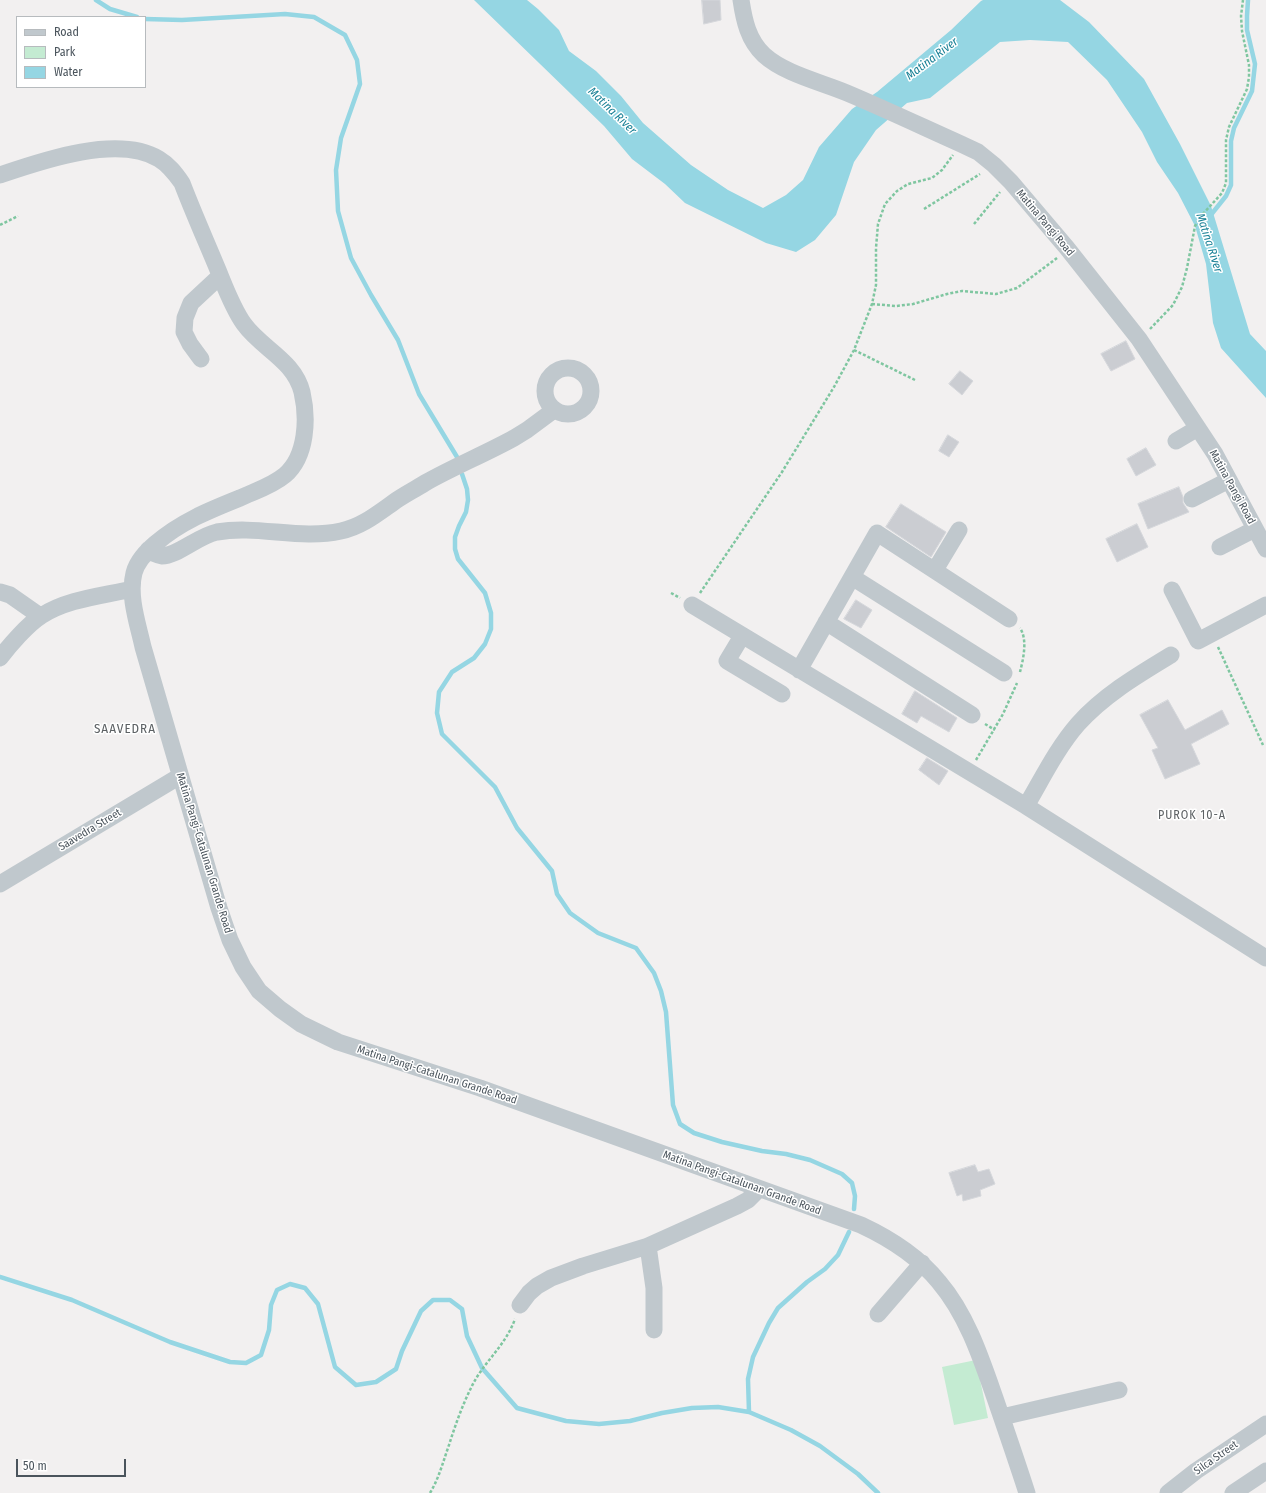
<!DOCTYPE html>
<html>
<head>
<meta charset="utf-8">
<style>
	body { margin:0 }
	#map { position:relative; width:1266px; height:1493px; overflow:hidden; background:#f2f0f0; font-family:"Fira Sans Condensed",sans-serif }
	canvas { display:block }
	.legend { position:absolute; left:16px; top:16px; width:130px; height:72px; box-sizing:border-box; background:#fff; border:1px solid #b7bbbe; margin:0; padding:5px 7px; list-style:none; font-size:12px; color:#4a545c }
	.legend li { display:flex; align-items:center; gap:8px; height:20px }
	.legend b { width:20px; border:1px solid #b7bbbe }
	.scale { position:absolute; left:16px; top:1459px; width:110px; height:18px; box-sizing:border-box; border:2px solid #4a545c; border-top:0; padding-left:5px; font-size:12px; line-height:14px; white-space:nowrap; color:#4a545c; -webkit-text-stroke:3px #fff; paint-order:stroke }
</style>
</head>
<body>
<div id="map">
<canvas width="1266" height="1493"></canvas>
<ul class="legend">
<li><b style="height:5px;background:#c0c8cd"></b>Road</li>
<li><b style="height:11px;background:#c4ebd2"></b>Park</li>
<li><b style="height:11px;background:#95d6e3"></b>Water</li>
</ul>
<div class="scale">50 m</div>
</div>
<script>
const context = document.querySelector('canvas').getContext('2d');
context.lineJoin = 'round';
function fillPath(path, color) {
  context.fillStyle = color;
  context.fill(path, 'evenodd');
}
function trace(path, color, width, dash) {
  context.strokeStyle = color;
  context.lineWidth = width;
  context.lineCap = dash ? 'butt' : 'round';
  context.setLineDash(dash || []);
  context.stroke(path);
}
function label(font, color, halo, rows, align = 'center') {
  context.font = font + ' "Fira Sans Condensed",sans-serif';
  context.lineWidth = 3;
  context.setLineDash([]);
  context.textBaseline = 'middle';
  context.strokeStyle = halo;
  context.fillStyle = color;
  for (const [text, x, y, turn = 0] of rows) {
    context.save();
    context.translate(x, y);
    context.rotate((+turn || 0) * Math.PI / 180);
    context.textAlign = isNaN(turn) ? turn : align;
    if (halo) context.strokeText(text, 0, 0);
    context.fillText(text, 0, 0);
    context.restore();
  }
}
fillPath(new Path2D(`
	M976 1360 988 1418 954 1425 942 1367Z`), '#c4ebd2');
fillPath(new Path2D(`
	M474 0H527L538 9 559 30 569 51 596 71 621 96 643 123 691 165 728 190 763 208 786 195 803 180 819 147 852 109 877 92 951 30 981 1 983 0H1060L1089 22 1144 79 1180 144 1211 206 1250 334 1266 351V398L1221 348 1213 323 1206 264 1195 226 1178 193 1157 162 1142 132 1107 80 1068 42 1030 40 1000 42 930 98 907 103 876 130 854 162 836 215 815 240 796 252 766 243 685 203 665 184 632 159 604 126Z`), '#95d6e3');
trace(new Path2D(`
	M96 0 110 9 137 17
	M145 19 182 20 285 14 314 17 345 35 357 60 360 84 341 138 336 170 338 211 351 258 371 295 398 340 419 394 457 457
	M1210 216 1226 196 1231 185V141L1234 128 1252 91 1255 64 1247 30V16L1248 0
	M462 474 467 489 468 500 466 512 459 526 455 537V549L458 559 485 593 491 613V629L485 644 474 658 452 672 439 692 437 713 442 734 495 787 517 828 552 871 557 894 570 913 598 933 636 948 654 973 661 991 666 1012 673 1105 680 1124 694 1133 722 1142 762 1151 786 1154 810 1160 842 1174 852 1183 855 1196 854 1209
	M0 1277 72 1300 170 1342 230 1362 246 1363 261 1355 269 1330 271 1305 277 1290 290 1284 305 1288 318 1304 335 1367 356 1385 376 1382 396 1369 402 1351 421 1311 433 1300H450L462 1309 467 1336 482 1368 517 1408 566 1421 599 1424 630 1421 662 1413 692 1408 718 1407 749 1412 791 1430 820 1446 858 1474 878 1493
	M749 1412 748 1379 753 1357 769 1323 778 1308 807 1282 825 1269 838 1255 849 1232`), '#95d6e3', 4.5);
const building = new Path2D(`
	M702 0H720L721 20 704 24Z
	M1126 341 1135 359 1111 371 1101 354Z
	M960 371 973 381 962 395 949 384Z
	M948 435 959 442 949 457 939 451Z
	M1146 448 1156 465 1136 476 1127 459Z
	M1179 487 1183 497V503L1189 512 1148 529 1138 504Z
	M901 504 946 532 931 557 886 527Z
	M1137 524 1148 547 1117 562 1106 539Z
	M856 600 872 610 861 628 844 619Z
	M915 691 957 718 949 732 921 716 917 723 902 714Z
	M1168 700 1185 730 1222 710 1229 724 1191 744 1200 764 1165 779 1152 750 1158 748 1140 715Z
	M927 758 948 771 939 785 919 770Z
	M975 1165 978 1172 989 1169 995 1184 980 1190 981 1196 963 1201 962 1194 957 1196 949 1173Z`);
fillPath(building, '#cbcdd2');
trace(building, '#d5d7db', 1);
trace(new Path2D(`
	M924 209 980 174
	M974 224 1000 192
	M0 225 18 216
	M872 304 896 306 913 304 947 294 962 291 996 294 1017 288 1057 258
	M1150 329 1173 305 1182 287 1187 268 1195 226 1202 215 1222 193 1226 183V140L1229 127 1247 89 1249 77V65L1242 31 1241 16 1243 0
	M854 350 915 380
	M671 593 680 598
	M700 593 782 472 834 387 854 350 872 304 876 285V248L878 224 885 204 897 191 908 184 932 178 942 170 953 155
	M1218 647 1263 745
	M1020 672C1023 660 1028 640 1020 628
	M985 724 995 730
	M976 760 1003 714 1017 683
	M430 1493C439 1478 443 1462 449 1445 455 1426 462 1406 471 1388 483 1362 505 1347 515 1319`), '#7fc6a0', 2.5, [3, 2]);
trace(new Path2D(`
	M741 0C744 20 748 40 764 55 785 74 821 82 847 93 885 109 923 127 961 144L978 152 994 165 1011 182 1067 248 1139 339 1215 454 1266 549
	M0 175C41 161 118 134 159 159 169 165 175 173 182 183 193 212 206 241 218 270 225 287 233 309 244 324 262 349 294 360 302 392 308 418 307 456 285 475 272 486 255 491 240 498 210 510 180 522 155 544 146 552 137 561 134 573 128 596 138 624 143 647L219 908 230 940 243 967 259 991 280 1009 301 1024 338 1042 480 1088 861 1225C891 1239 918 1256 939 1282 967 1315 981 1358 995 1398 1006 1430 1017 1462 1027 1493
	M201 359 190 344 184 332 185 318 191 303 220 276
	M545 391a23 23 0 1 1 46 0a23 23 0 1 1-46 0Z
	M1176 441 1198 428
	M1192 499 1229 480
	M1220 547 1255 529
	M148 550C152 553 157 555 162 556 177 556 198 536 217 532 258 525 300 540 341 531 361 527 377 514 394 502 404 495 414 490 425 483 453 467 485 454 514 438L527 430 554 410
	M935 570 959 530
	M852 577 1004 673
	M1172 590 1198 641 1266 605
	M0 592 10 595 40 616
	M692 605 1026 806 1266 958
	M826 622 972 715
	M742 636 727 661 782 694
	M0 658C9 646 28 624 41 616 67 599 102 596 132 589
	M799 670 877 533 1009 619
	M1026 806C1042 779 1057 748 1078 724 1104 695 1138 675 1171 655
	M0 884 180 776
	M648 1246 654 1288V1330
	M520 1305 529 1293 537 1286 551 1278 583 1266 648 1246 737 1206 748 1200 759 1189
	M878 1314 922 1263
	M1002 1417 1119 1390
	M1168 1493 1196 1471 1266 1424
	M1233 1493 1266 1471`), '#c0c8cd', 17);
label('11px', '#4a545c', '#fff', [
	["Matina Pangi Road",1045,223,50],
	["Matina Pangi Road",1232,487,61],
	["Saavedra Street",90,830,-31],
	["Matina Pangi-Catalunan Grande Road",204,853,73],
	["Matina Pangi-Catalunan Grande Road",437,1075,18],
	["Matina Pangi-Catalunan Grande Road",742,1183,20],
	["Silca Street",1216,1458,-35]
]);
label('italic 12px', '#1a8196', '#fff', [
	["Matina River",932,59,-37],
	["Matina River",612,111,44],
	["Matina River",1209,243,72]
]);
context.letterSpacing = '1px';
label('12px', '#5d6164', '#fff', [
	["PUROK 10-A",1192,816]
]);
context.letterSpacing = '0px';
context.letterSpacing = '1px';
label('13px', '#5d6164', '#fff', [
	["SAAVEDRA",125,729]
]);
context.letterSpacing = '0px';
</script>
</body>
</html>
